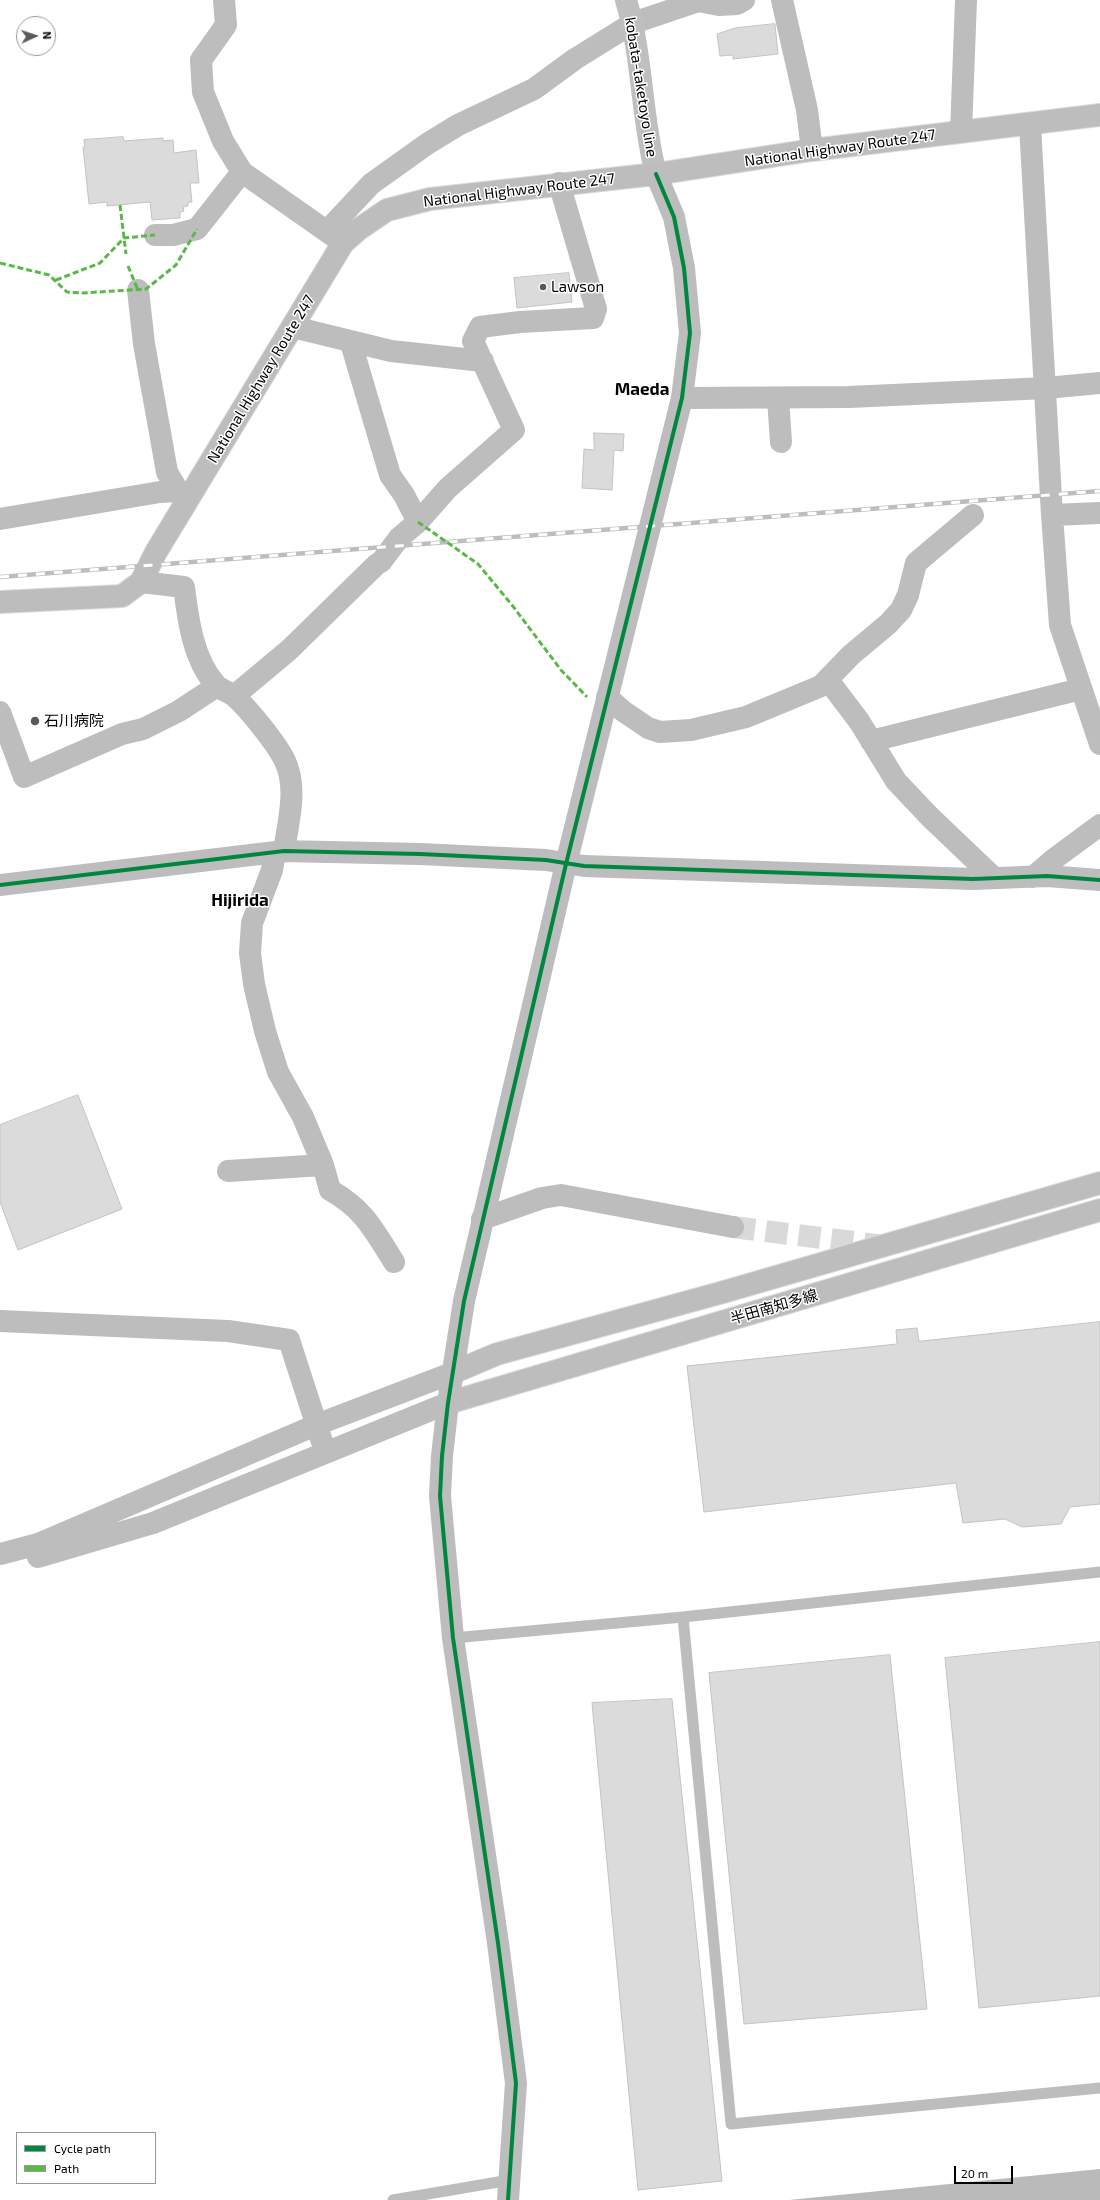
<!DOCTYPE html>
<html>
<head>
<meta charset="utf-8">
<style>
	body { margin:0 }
	#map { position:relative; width:1100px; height:2200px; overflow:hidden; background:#fff; font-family:"Exo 2",sans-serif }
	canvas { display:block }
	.legend { position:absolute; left:16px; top:2132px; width:140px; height:52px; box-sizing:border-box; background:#fff; border:1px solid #999; margin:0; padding:5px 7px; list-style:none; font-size:12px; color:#000 }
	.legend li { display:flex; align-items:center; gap:8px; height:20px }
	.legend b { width:20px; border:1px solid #999 }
	.north { position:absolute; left:16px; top:16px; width:40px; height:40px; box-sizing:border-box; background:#fff; border:1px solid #999; border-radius:50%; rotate:87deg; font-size:11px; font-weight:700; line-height:16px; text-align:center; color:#000 }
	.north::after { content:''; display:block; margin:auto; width:14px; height:18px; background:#595959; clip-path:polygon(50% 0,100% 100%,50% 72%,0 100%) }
	.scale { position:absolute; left:954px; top:2166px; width:59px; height:18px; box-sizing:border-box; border:2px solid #000; border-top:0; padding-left:5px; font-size:12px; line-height:14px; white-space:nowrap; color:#000; -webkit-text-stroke:3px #fff; paint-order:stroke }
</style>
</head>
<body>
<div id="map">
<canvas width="1100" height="2200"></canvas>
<ul class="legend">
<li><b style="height:5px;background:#00873e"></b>Cycle path</li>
<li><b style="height:5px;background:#58b947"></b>Path</li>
</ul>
<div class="north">N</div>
<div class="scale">20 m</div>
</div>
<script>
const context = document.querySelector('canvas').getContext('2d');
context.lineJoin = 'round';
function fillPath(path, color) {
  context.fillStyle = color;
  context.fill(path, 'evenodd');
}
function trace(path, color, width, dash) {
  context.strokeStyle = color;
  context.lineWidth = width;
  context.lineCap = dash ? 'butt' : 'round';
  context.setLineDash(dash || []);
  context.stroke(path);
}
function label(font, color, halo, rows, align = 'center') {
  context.font = font + ' "Exo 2","Noto Sans JP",sans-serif';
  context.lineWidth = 3;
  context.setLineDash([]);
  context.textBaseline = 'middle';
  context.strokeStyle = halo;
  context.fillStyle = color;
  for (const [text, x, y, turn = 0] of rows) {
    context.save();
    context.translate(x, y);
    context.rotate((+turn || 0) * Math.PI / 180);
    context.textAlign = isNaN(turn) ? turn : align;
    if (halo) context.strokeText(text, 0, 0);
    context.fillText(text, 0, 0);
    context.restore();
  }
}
fillPath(new Path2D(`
	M1100 2169V2200H789Z`), '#bababa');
const building = new Path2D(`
	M775 24 778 54 733 59V55L720 56 717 34 735 28Z
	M123 137 124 141 163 138V141L173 140 174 153 196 150 199 183H190L192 202H188V206L183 207 184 211 180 212V218L152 220 150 202 107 206V202L89 204 83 147H85L84 140Z
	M569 273 572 302 517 308 514 278Z
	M594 433 624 434 623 451 614 450 612 490 582 488 584 449 594 450Z
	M78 1095 122 1209 18 1250 0 1202V1125Z
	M1100 1322V1504L1070 1507 1061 1524 1022 1527 1005 1519 963 1523 956 1483 704 1512 687 1366 897 1344 896 1330 917 1328 919 1341Z
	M1100 1642V1996L979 2008 945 1658Z
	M890 1655 927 2009 744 2024 709 1673Z
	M672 1699 722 2181 638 2190 592 1703Z`);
fillPath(building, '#dbdbdb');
trace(building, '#c3c3c3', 1);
trace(new Path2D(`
	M733 1227 885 1246`), '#d9d9d9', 22, [22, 11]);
const primary = new Path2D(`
	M452 1373 497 1354 720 1293 1100 1183
	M448 1403 1100 1210`);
const trunk = new Path2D(`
	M0 602 122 596 141 582 156 552 343 243 359 229 387 210 430 199 656 174 812 150 1100 115`);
trace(primary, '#dbdbdb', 24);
trace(trunk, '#dbdbdb', 24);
trace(new Path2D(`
	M683 1617 731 2124 1100 2088
	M453 1638 683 1617 1100 1572
	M393 2200 510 2180`), '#bdbdbd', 11);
trace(new Path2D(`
	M224 0 226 25 201 60 203 92 223 141 242 172 339 240
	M782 0 807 110 812 150
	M1030 125 1052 515 1060 625 1100 744
	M961 132 966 0
	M327 231 371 184 427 144 458 125 534 89 575 59 633 23 698 1 719 5 737 4 744 0
	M155 235H173L197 229 242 172
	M138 290 144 344 159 427 167 472 178 491
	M293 327 391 351 483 361
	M351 343 390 475 404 495 418 522
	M778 398 781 442
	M1052 515 1100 513
	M0 519 160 492 178 491 188 497
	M141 582 184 587C188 619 193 660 216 685 221 690 229 692 234 696 248 708 277 744 285 761 298 788 288 823 284 851
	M828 680 859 721 896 781 929 816 994 878
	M234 696 289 650 377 564 381 562 399 538 418 522 448 488 514 430 473 341 480 327 520 322 593 318 596 309 559 183
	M607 697 623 711 648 728 660 732 691 730 746 717 821 686 851 655 888 624 901 610 908 595 916 563 973 515
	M0 712 24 777 122 734 143 729 179 711 217 686
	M871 741 1081 689
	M275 852 272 870 252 923 250 953 254 984 265 1031 278 1072 303 1117 323 1165 330 1190C365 1210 373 1229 394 1262
	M1033 877 1054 859 1100 825
	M0 885 284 851 420 854 546 860 584 866 973 879 1047 876 1100 880
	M228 1171 323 1165
	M482 1219 542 1198 561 1195 733 1227
	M0 1321 228 1331 289 1340 325 1451`), '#bdbdbd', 22);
trace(new Path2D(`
	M682 398 849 397 1046 388 1100 383
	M0 1554 38 1544 316 1425 452 1373
	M38 1557 153 1523 448 1403
	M508 2200 516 2083 498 1943 453 1638 440 1496 442 1456 448 1403 464 1301 566 864 682 398 690 333 684 268 674 217 656 174`), '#bdbdbd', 22);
trace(new Path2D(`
	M626 0C643 57 641 117 656 174`), '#bfbfbf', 22);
trace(primary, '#bdbdbd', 22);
trace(trunk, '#bdbdbd', 22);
const rail = new Path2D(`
	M0 577 1100 491`);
trace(rail, '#bdbdbd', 4.5);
trace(rail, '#fff', 3, [9]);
trace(new Path2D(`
	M120 205 126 254
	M0 263 49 275 67 292 82 293 146 289 176 265 197 229
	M128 266 138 290
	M56 280 100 263 124 238 155 235
	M418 522 478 564 512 605 561 670 587 697`), '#58b947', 3, [6, 3]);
trace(new Path2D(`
	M0 885 284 851 420 854 546 860 584 866 973 879 1047 876 1100 880
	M508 2200 516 2083 498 1943 453 1638 440 1496 442 1456 448 1403 464 1301 566 864 682 398 690 333 684 268 674 217 656 174`), '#00873e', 4);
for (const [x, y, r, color] of [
	[543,287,4,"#595959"],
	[35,721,5,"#595959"]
]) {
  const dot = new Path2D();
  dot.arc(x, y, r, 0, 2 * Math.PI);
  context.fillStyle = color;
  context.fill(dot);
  trace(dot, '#fff', 1.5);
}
label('15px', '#000', '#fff', [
	["kobata-taketoyo line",641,87,81],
	["National Highway Route 247",840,148,-8],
	["National Highway Route 247",519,190,-7],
	["National Highway Route 247",261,379,-59],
	["半田南知多線",774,1307,-16]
]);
label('15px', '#000', '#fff', [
	["Lawson",551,287],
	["石川病院",44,721]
], 'left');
label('bold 17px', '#000', '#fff', [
	["Maeda",642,389],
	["Hijirida",240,900]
]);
</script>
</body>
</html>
